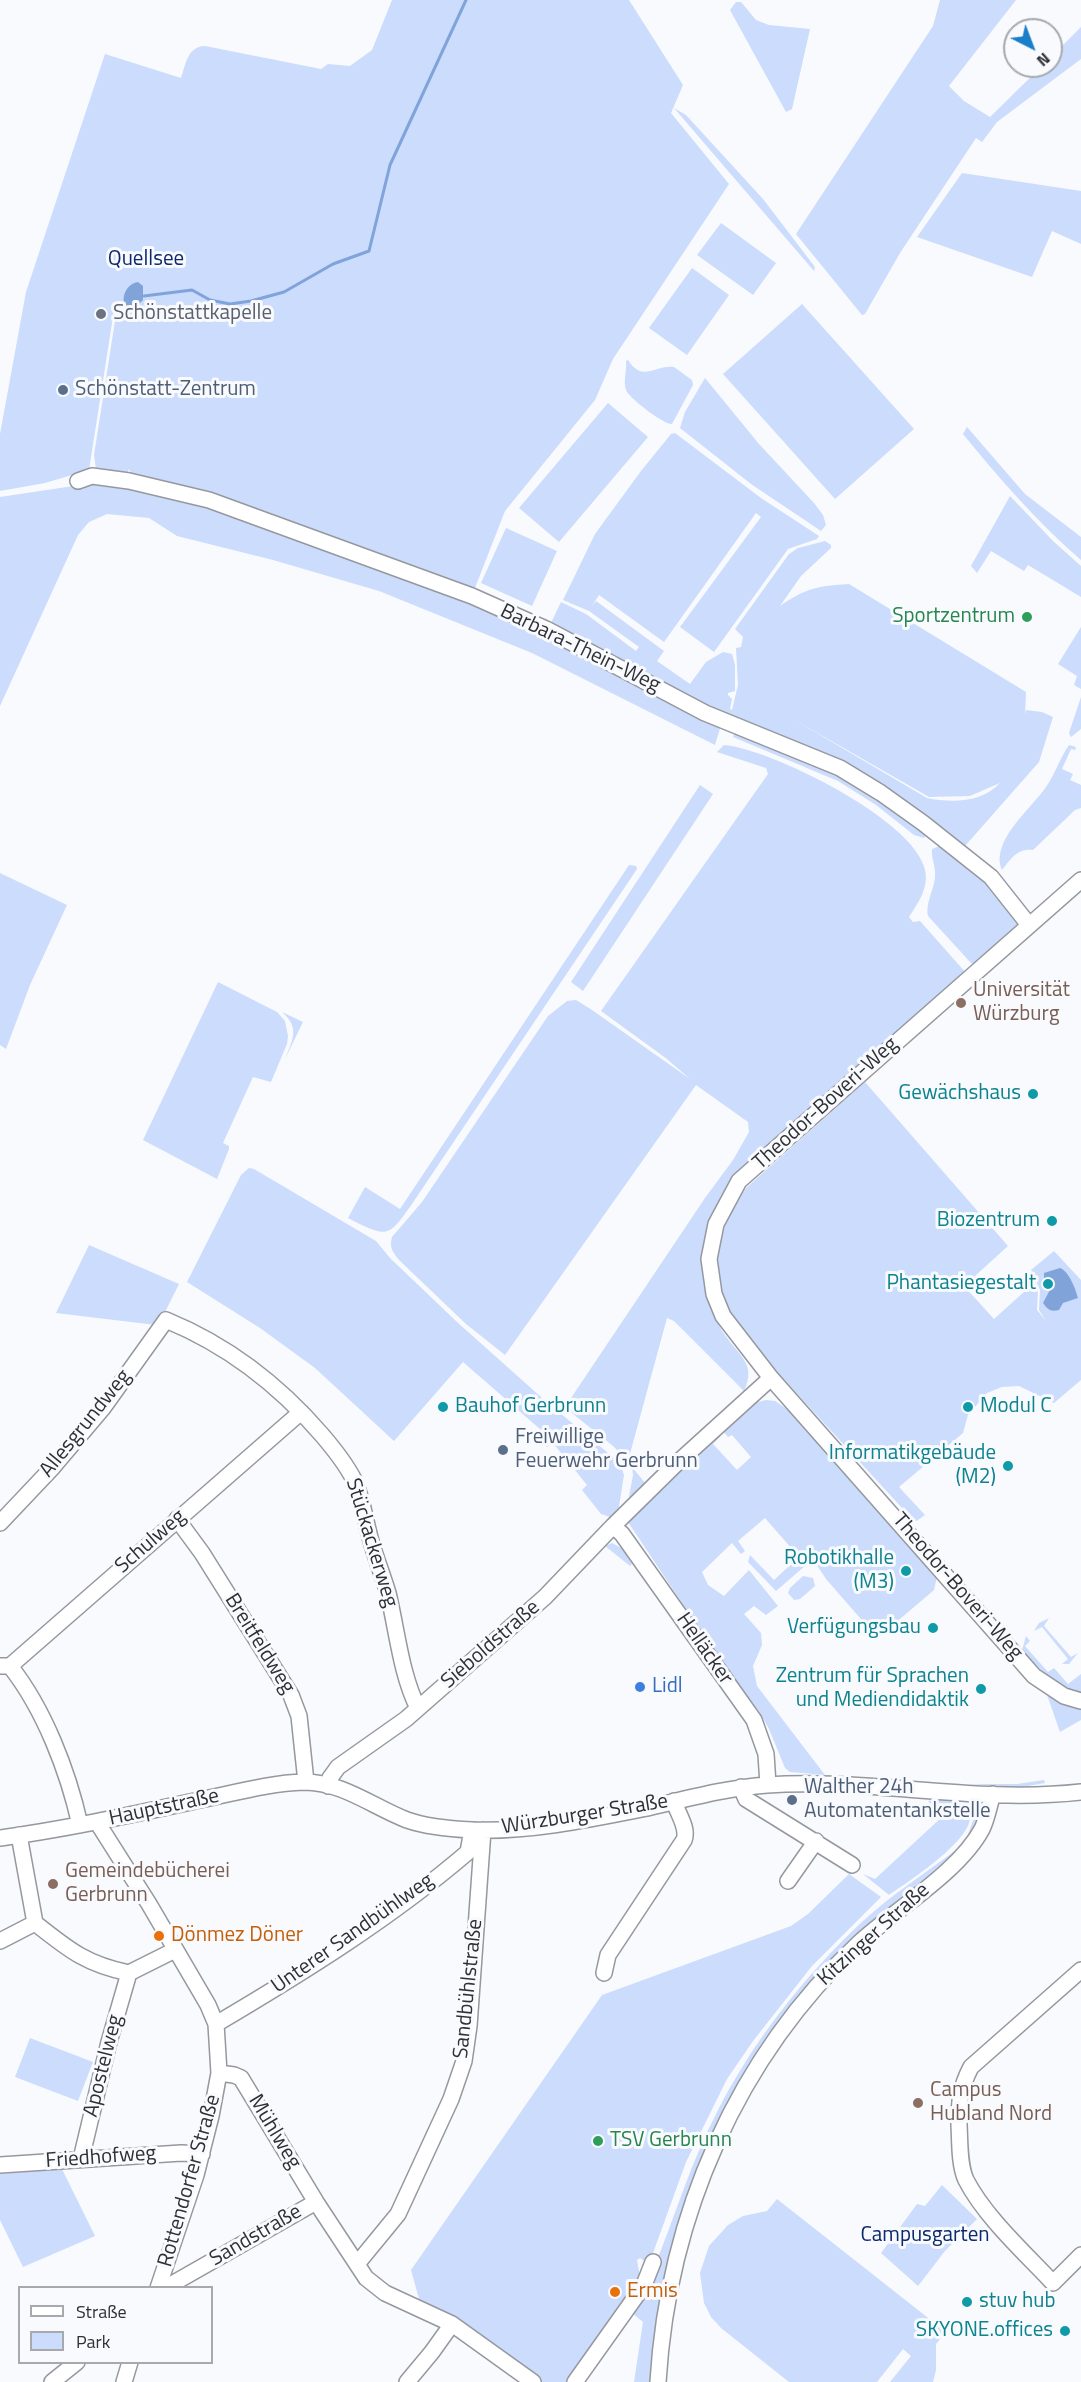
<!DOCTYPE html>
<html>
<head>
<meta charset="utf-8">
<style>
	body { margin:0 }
	#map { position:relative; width:1081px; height:2382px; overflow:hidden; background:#f8fafe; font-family:"Titillium Web",sans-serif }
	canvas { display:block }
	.legend { position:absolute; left:18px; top:2286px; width:195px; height:78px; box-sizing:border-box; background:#f8fafe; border:2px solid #a7a9ac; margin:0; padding:8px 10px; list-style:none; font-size:18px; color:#2e3032 }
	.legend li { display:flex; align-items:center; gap:12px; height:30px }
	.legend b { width:30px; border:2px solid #a7a9ac }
	.north { position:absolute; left:1003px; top:18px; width:60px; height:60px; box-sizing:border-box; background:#f8fafe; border:2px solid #a7a9ac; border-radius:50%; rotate:138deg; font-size:16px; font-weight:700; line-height:24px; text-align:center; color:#2e3032 }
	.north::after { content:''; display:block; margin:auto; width:21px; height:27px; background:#1a7ec9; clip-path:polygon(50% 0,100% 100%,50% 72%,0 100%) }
</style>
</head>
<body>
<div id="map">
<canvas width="1081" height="2382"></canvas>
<ul class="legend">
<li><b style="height:8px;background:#fff"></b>Straße</li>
<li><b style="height:16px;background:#cbdcfd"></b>Park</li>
</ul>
<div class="north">N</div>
</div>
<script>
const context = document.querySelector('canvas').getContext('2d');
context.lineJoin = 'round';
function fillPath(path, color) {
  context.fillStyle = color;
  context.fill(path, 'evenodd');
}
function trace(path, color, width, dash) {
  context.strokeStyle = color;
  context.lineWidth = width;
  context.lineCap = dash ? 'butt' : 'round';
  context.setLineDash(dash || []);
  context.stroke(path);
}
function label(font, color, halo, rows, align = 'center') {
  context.font = font + ' "Titillium Web",sans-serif';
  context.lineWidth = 6;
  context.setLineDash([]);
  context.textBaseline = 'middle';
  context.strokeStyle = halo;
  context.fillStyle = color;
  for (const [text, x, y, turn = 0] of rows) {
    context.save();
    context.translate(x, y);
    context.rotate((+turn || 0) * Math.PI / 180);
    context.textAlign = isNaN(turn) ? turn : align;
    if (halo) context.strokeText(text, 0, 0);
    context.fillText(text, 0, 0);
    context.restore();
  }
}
fillPath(new Path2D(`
	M392 0H629L683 85 671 113 729 184 613 359 595 400 505 511 473 593 135 476 128 469 129 477 96 469 94 455 115 321 119 312 115 304 89 470 45 483 0 491V434L26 292 105 54 181 78C186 64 187 47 205 46L321 69 328 64 350 66 372 50Z
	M940 0H1016L949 86 964 101 990 117 1042 66H1051V57L1081 27V59L997 122 982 142 976 138 900 253 865 314 862 315 796 234 933 26Z
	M736 2H741L756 20 769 25 810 29 792 109 786 112 730 10Z
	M674 108 686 115 763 199 815 267 814 271Z
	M962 173 1081 191V244L1052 231 1032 277 917 237Z
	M721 223 776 263 753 295 697 255Z
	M692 268 729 295 687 355 649 328Z
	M802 304 914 429 835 499 723 374Z
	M628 360C643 383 654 365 674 367L692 380 693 385 672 424C664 425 629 398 626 390 623 381 627 370 626 361Z
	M705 378 759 444 814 503 823 515 826 525 821 531 751 484 680 428 685 412Z
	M608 403 648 437 559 542 519 508Z
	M967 427 1025 494 1081 537V560C1037 522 999 478 963 434Z
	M675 433 761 498 819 536 817 539 788 549 714 652 680 627 761 517 756 513 664 642 599 595 591 607 596 601 664 651 657 661 690 684 706 662 723 652 732 654 735 665V691L728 693V695L732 699 730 709 732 710 738 685 736 648 741 647 743 637 735 629 789 554 798 548 825 541 831 545V548L801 576 780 606C806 588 818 586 849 584L1026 692 1025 715 1026 710 1042 712 1053 717 1039 762 965 846 961 847 929 821 550 625 561 602 586 614 636 651 639 647 589 611 563 600 595 534 641 471 671 434ZM793 719 929 797 970 796 1000 783C981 803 952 803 927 798Z
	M110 483 198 504 472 602 531 629 721 725 715 745 532 653 379 591 273 560 177 536 149 518 107 514 89 522 78 535 0 706V497L87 484Z
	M1010 496 1053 541 1081 566V597L1028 565 1024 571 991 551 977 573 971 566Z
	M506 528 557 551 532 606 481 583Z
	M1081 627V689L1074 685 1077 676 1058 664Z
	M1081 697V729L1071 737 1069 733Z
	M735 732 846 777 925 832V836L924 838 914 835 876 805 838 781 733 737Z
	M724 745C771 749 915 820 925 870 929 888 918 903 909 917L913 922 920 921 966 973 734 1181C727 1191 719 1201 714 1212 702 1240 699 1278 711 1307 714 1316 719 1327 725 1335 739 1356 757 1364 744 1391L674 1321 667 1318 628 1461 613 1446 568 1410 567 1404 705 1198 733 1160 749 1132 748 1122 696 1085 505 1355 466 1324 399 1260C393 1252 389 1248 392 1237L422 1202 548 1016 567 1001 576 1000 592 1010 690 1079 667 1059 601 1011 768 774 766 768 717 752Z
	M1069 745 1076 747 1075 750 1071 749 1062 769 1073 774 1070 780 1081 785V808L1075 810 1033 850C1017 848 1011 859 1002 870 990 841 1031 809 1046 787 1055 774 1060 758 1069 745Z
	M700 785 713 794 583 991 571 982Z
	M942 845 986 881 1022 923 975 965 971 963 928 916C925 901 936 888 935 873 935 864 931 858 932 849Z
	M629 865 636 866 637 869 414 1201C388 1238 389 1239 348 1218L365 1187 400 1209Z
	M0 873 67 905 30 985 6 1049 0 1045Z
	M218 982 277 1012 285 1021 288 1036 287 1044 271 1082 253 1077 223 1143 229 1146V1149L217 1179 143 1140Z
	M282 1012 303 1022 285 1059C293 1039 300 1028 282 1012Z
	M865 1082 1008 1246 964 1286 994 1319 1035 1282 1038 1289 1037 1310 1046 1321 1039 1310 1040 1290 1031 1270 1054 1251 1081 1280V1380L1054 1403 1019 1386 1002 1387 987 1393 968 1415 963 1433 899 1487 925 1515 915 1522 741 1333C706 1286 712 1233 746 1188Z
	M249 1168 254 1169 376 1241 390 1258 457 1322 541 1397 620 1463 624 1475 618 1513 610 1517 601 1514 582 1490 587 1485 553 1443 547 1447 543 1443 548 1436 463 1362 394 1441 315 1368 260 1328 187 1282 241 1175Z
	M89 1245 179 1284 160 1322 156 1325 56 1313Z
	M766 1400 775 1401 787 1409 842 1468 937 1577 934 1590 880 1636 874 1634 826 1579 813 1559 776 1591 748 1562 750 1555 774 1580 799 1557 765 1518 738 1541 745 1551 741 1554 732 1543 702 1572 708 1585 724 1596 749 1570 778 1606 766 1615 754 1606 744 1614 761 1633 762 1645 753 1666 757 1686 825 1775 790 1772 785 1768 769 1729 759 1711 720 1660 628 1522 717 1434 720 1437 713 1444 737 1470 751 1457 732 1435 728 1437 722 1430 754 1403Z
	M632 1467 646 1484 628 1502 633 1475Z
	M612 1543 623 1549 632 1564 630 1566 605 1546Z
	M803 1576 813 1578 815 1586 800 1599 794 1600 788 1593 790 1588Z
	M1049 1618 1044 1626 1071 1657 1078 1653 1069 1664H1062L1068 1659 1042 1627 1034 1631 1039 1623Z
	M1026 1636 1030 1641 1025 1646 1048 1672 1054 1668 1068 1684 1081 1674V1693C1056 1686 1039 1669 1022 1650Z
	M1046 1692 1081 1708V1720L1060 1732Z
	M1044 1780 1045 1783 1022 1787 966 1784H1017Z
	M940 1799C947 1800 956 1800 962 1804 998 1826 904 1884 889 1895L863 1874 875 1879 942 1817 928 1801Z
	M974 1818 977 1820 972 1834 947 1862 866 1928 765 2044 670 2258 656 2326 652 2382H634L643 2322 632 2313C639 2298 648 2284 654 2268 675 2216 691 2162 717 2112 753 2041 805 1975 863 1921 892 1894 926 1873 957 1849L967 1837Z
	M849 1874 881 1897 812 1966 753 2041 727 2079 686 2162 649 2264 640 2258 637 2260 641 2282 571 2382H536L421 2306 411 2270 602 1995 791 1926 808 1914Z
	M30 2038 93 2062 78 2101 15 2077Z
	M62 2169 95 2236 23 2267 0 2220V2174Z
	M942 2185 977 2219 945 2251 918 2286 881 2253 917 2204 925 2206Z
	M777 2199 946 2332 936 2344V2370L933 2382H890L911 2356 903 2349 877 2382H789L721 2328 711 2317 704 2303 700 2273 709 2246 728 2225 743 2216 767 2211Z`), '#cbdcfd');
fillPath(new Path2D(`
	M138 282 143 286V300L136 307 126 309C120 298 126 284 138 282Z
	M1060 1268C1069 1271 1076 1290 1078 1298L1063 1303 1059 1310C1051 1312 1048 1310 1043 1303L1052 1286 1044 1279V1273Z`), '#80a3da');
trace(new Path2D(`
	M144 296 192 290 210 300 230 304 251 301 284 292 333 264 369 251 390 165 466 0`), '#80a3da', 3);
const minor = new Path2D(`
	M78 481 92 476 129 481 209 500 472 596 546 629 705 713 840 768 881 793 923 823 991 877 1029 925
	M1081 880 739 1181 716 1224 709 1259 714 1294 723 1316 771 1378 1034 1676 1064 1696 1081 1701
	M177 1519 202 1553 291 1695 299 1716 306 1782
	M0 1523 53 1467 103 1408 166 1320C227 1345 279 1385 322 1435 334 1449 346 1464 354 1480 363 1499 365 1521 371 1541 376 1559 383 1576 388 1593 397 1630 401 1675 418 1708
	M613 1526 622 1534 754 1720 766 1754 768 1785
	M0 1666H10L301 1412
	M10 1666C44 1709 68 1771 80 1825
	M328 1786 330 1778 338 1767 406 1719 545 1597 613 1526 675 1465 771 1378
	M741 1787 746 1799 852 1865
	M97 1822 149 1904 208 2005 216 2024 219 2073 211 2116 196 2175 158 2288
	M19 1835 35 1923C69 1950 86 1964 129 1973L175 1950
	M0 1838C66 1829 130 1815 195 1801 231 1794 268 1783 304 1782 343 1782 373 1807 407 1820 427 1827 451 1829 472 1830 528 1832 587 1820 642 1809 683 1800 724 1788 767 1785 871 1778 976 1804 1081 1792
	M788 1881 816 1841
	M0 1941 35 1923
	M1081 1970 971 2067C960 2088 959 2101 959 2125 960 2142 959 2165 966 2180 985 2217 1025 2253 1053 2283L1081 2255
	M604 1973 608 1955 684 1840C689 1828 677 1813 674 1801
	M216 2024C304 1972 391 1918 468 1852L472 1830
	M219 2073 234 2075 241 2078 316 2202 366 2278 385 2293 452 2324 533 2382
	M81 2159 109 2042 129 1973
	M0 2165 181 2153 202 2154
	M357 2264 398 2214 451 2099 464 2061 469 2026 483 1830
	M165 2288 316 2202
	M52 2382 77 2362
	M124 2382 130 2362
	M407 2382 432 2352 452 2324
	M575 2382 644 2285 653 2262
	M658 2382C668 2216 737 2057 859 1943 896 1909 959 1872 982 1829 987 1819 989 1806 993 1794`);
trace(minor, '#95989e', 18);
trace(minor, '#fff', 15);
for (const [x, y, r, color] of [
	[101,314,6,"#6b7280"],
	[63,390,6,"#5c6f8a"],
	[1027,617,6,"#2e9e5b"],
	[961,1003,6,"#8d6e63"],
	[1033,1094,6,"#0f9aa8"],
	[1052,1221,6,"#0f9aa8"],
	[1048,1284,6,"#0f9aa8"],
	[443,1407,6,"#0f9aa8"],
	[968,1407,6,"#0f9aa8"],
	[503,1450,6,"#5c6f8a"],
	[1008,1466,6,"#0f9aa8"],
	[906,1571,6,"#0f9aa8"],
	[933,1628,6,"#0f9aa8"],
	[640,1687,6,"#3f7fe0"],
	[981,1689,6,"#0f9aa8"],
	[792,1800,6,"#5c6f8a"],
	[53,1884,6,"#8d6e63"],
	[159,1936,6,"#e8710a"],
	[918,2103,6,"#8d6e63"],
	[598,2141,6,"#2e9e5b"],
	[615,2292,6,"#e8710a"],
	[967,2302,6,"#0f9aa8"],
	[1065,2331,6,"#0f9aa8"]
]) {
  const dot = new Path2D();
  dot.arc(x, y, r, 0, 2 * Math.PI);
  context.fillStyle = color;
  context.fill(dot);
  trace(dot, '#f8fafe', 2);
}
label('21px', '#0c296b', '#f8fafe', [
	["Quellsee",146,260],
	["Campusgarten",925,2236]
]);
label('21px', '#5b616d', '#f8fafe', [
	["Schönstattkapelle",113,314]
], 'left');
label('21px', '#4e5e75', '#f8fafe', [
	["Schönstatt-Zentrum",75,390],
	["Freiwillige",515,1438],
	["Feuerwehr Gerbrunn",515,1462],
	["Walther 24h",804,1788],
	["Automatentankstelle",804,1812]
], 'left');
label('21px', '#27864d', '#f8fafe', [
	["Sportzentrum",1015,617],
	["TSV Gerbrunn",610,2141,"left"]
], 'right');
label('21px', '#2e3032', '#f8fafe', [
	["Barbara-Thein-Weg",580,649,26],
	["Theodor-Boveri-Weg",826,1104,-42],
	["Allesgrundweg",86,1424,-51],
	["Schulweg",151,1542,-41],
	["Stückackerweg",371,1543,73],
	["Theodor-Boveri-Weg",957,1587,49],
	["Breitfeldweg",259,1644,58],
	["Sieboldstraße",491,1645,-41],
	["Helläcker",704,1649,55],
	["Hauptstraße",164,1808,-12],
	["Würzburger Straße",585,1815,-9],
	["Unterer Sandbühlweg",353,1934,-35],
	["Kitzinger Straße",874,1935,-42],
	["Sandbühlstraße",469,1989,-84],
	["Apostelweg",104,2066,-76],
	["Mühlweg",274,2132,59],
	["Friedhofweg",101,2158,-4],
	["Rottendorfer Straße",190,2181,-74],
	["Sandstraße",256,2236,-30]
]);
label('21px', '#785e54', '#f8fafe', [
	["Universität",973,991],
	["Würzburg",973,1015],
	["Gemeindebücherei",65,1872],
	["Gerbrunn",65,1896],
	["Campus",930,2091],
	["Hubland Nord",930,2115]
], 'left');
label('21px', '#0d838f', '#f8fafe', [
	["Gewächshaus",1021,1094],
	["Biozentrum",1040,1221],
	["Phantasiegestalt",1036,1284],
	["Bauhof Gerbrunn",455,1407,"left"],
	["Modul C",980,1407,"left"],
	["Informatikgebäude",996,1454],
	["(M2)",996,1478],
	["Robotikhalle",894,1559],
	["(M3)",894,1583],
	["Verfügungsbau",921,1628],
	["Zentrum für Sprachen",969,1677],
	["und Mediendidaktik",969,1701],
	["stuv hub",979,2302,"left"],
	["SKYONE.offices",1053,2331]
], 'right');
label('21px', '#366cbe', '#f8fafe', [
	["Lidl",652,1687]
], 'left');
label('21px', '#c56008', '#f8fafe', [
	["Dönmez Döner",171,1936],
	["Ermis",627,2292]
], 'left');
</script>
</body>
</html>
